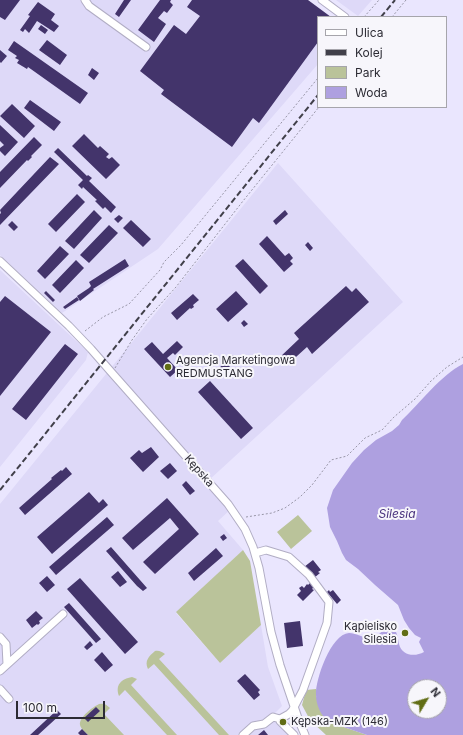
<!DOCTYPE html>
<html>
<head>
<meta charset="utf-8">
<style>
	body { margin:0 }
	#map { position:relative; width:463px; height:735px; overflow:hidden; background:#eae6fe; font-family:Inter,sans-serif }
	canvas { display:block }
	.legend { position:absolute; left:317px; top:16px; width:130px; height:92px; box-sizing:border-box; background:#f7f6fb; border:1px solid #a6a5ab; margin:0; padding:5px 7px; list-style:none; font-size:12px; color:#2c2b34 }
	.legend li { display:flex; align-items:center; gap:8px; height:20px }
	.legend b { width:20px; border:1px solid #a6a5ab }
	.north { position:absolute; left:407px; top:679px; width:40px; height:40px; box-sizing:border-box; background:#f7f6fb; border:1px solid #a6a5ab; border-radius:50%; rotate:52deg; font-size:11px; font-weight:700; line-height:16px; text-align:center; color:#2c2b34 }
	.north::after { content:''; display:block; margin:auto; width:14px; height:18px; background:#616d15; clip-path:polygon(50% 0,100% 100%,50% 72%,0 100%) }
	.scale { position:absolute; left:16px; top:701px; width:89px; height:18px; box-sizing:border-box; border:2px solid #2c2b34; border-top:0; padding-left:5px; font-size:12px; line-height:14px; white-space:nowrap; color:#2c2b34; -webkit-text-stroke:3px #f7f6fb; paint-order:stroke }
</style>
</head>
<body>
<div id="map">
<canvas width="463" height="735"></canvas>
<ul class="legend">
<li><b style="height:5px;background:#fff"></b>Ulica</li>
<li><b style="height:5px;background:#41404a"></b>Kolej</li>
<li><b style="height:11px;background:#bac39a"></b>Park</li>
<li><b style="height:11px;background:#aea0e0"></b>Woda</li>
</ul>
<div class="north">N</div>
<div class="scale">100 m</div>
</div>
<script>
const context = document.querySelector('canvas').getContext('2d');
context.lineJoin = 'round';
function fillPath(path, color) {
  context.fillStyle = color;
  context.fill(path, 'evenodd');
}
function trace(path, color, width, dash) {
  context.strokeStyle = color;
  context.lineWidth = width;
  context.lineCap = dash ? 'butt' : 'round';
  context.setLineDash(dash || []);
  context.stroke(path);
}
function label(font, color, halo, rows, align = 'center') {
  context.font = font + ' Inter,sans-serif';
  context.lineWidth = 4;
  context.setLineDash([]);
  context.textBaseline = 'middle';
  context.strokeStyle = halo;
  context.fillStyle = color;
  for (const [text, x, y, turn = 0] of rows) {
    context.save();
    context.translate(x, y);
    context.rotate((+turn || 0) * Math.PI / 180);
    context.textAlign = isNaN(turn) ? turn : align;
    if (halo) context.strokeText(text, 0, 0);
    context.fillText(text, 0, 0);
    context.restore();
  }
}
fillPath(new Path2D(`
	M0 0H307L318 17V64L158 249 62 313 0 255Z
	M336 0H372L358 16Z
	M278 163 403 302 208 481 231 509 218 521 243 550 176 613 220 663 261 625 268 667 282 706 272 716 290 735H0V504Z
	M0 270 88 352 86 360 0 467Z`), '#ded9f8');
fillPath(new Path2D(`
	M298 515 312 531 291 549 277 532Z
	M243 550 250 561 261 625 220 663 176 612Z
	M155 651C159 650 162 652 165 654L159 659 229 735H219L154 664 148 669C144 661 149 656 155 651Z
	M132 677 137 679 131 685 177 735H167L125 690 119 696C115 685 121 679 132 677Z
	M316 689V696L329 722 367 735H326L310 720 302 705 306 690Z
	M99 704C104 703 106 704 110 708L104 714 124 735H88C85 732 81 729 80 725 79 717 93 707 99 704Z`), '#bac39a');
fillPath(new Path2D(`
	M463 364V735H367L329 722C321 716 316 705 316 695 315 680 331 634 349 633 355 633 364 637 370 640 376 638 380 632 386 629L396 632C398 636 398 640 399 644 402 656 415 657 424 652L419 642 421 638 415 635 409 628 404 620 398 605 375 585 358 569 346 560 342 553 337 541 330 527 327 508 333 490 352 463 364 450 376 440 392 431 399 425 402 420C420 403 441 375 463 364ZM415 687H439V711H415Z`), '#aea0e0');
fillPath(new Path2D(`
	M0 0H20L5 20 0 17Z
	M124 0H131L119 17 115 14Z
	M160 0H171L170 2 173 5 167 13 164 11 158 18 166 24 154 42 138 30Z
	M192 0H308L331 17H318V42L259 123 253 118 232 147 161 94 164 90 140 71 174 25 186 34 200 16 187 7Z
	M38 2 55 14 51 20 59 26 54 32 37 21 29 33 25 29 23 32 20 30 30 16 28 15Z
	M41 25 48 30 45 34 38 29Z
	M47 40 67 55 60 65 39 50Z
	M14 41 88 93 80 104 28 67 27 69 17 63 19 60 15 58 17 56 8 50Z
	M0 50 7 56 1 63 0 62Z
	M92 68 99 73 94 80 88 75Z
	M30 100 61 122 54 131 24 108Z
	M12 104 35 126 24 138 0 116Z
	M0 125 18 142 5 156 0 151V148L4 145 0 141Z
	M84 134 98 148 100 146 109 154 106 157 109 159 112 157 120 165 106 179 72 146Z
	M34 137 42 145 31 156 32 157 28 161 27 160 0 188V172Z
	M58 148 87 176 88 175 92 178 89 181 116 207 111 213 105 207 103 209 95 201 97 200 83 187 82 189 78 185 83 180 54 152Z
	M50 157 59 164 0 225V214L1 213 0 210Z
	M77 194 85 202 56 232 48 224Z
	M94 210 102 218 74 249 65 241Z
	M285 210 288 214 276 225 273 221Z
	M119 215 123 218 118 223 114 219Z
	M131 220 151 239 143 247 123 228Z
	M12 221 18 227 14 231 8 225Z
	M109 225 118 233 89 263 80 255Z
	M267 236 285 256 289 253 293 258 290 261 293 264 284 272 259 244Z
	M308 242 313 248 310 251 305 245Z
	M60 246 69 254 45 279 37 271Z
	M125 259 129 266 93 289 94 290 80 301 77 296 89 288 91 286 89 282Z
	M243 259 268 286 260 294 235 266Z
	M76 260 84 268 60 293 52 285Z
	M346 286 352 292 356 288 369 302 312 354 307 347 286 366 279 358 299 339 294 333Z
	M46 291 55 300 53 302 44 293Z
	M236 291 248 304 228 322 216 309Z
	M193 294 199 300 193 305 194 307 191 309 190 308 177 320 171 313Z
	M5 296 51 332 0 396V302Z
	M77 297 79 300 65 309 63 307Z
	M244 320 248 324 244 327 241 323Z
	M177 341 183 347 175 355 173 353 167 358 178 370 170 377 144 349 152 342 163 354Z
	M65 344 78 354 26 420 12 409Z
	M233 355 237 360 221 374 217 370Z
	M210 381 253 428 241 439 198 392Z
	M151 447 159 457 143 472 130 458 139 450 142 453Z
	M170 463 177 471 168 479 160 471Z
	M66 467 72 474 25 515 19 508 52 479 51 478 61 470 62 471Z
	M186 481 195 491 190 495 182 485Z
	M89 492 99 503 103 499 108 505 52 554 37 537Z
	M167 498 199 534 155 574 143 562 179 529 170 518 133 550 122 538Z
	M107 517 114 525 56 575 49 567Z
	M224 534 227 538 223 541 220 537Z
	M111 547 147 588 143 591 137 586 106 551Z
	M216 548 223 556 194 581 188 573Z
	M313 560 321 570 318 572 320 573 314 578 304 567Z
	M118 571 127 582 120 587 111 577Z
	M47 576 55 585 47 592 39 583Z
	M80 578 138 642 125 654 67 589Z
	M310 583 314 587 312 589 314 590 303 601 297 595 301 591 299 588 302 586 304 588 307 584 308 585Z
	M329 590 330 592 333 590 341 600 337 604 327 592Z
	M69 603 101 639 96 643 64 607Z
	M36 611 43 618 39 621 40 623 38 625 37 624 32 628 26 620Z
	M300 621 303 646 287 648 284 623Z
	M90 641 93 645 87 650 84 647Z
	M102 652 113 665 105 672 94 660Z
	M245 674 260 690 258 692 260 695 254 700 237 681Z
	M96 707 100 711 88 722 84 718Z
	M57 710 61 714 38 735H30Z
	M82 729 88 735H80L78 733Z
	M264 730 268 735H258Z`), '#43346b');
const minor = new Path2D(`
	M85 0 89 6 146 47
	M322 0 345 17
	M0 261 69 326 91 349 112 373 228 504 245 529 253 547 259 568 271 632 280 665 299 721 305 735
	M255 553 266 550 289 557 309 575 329 602 327 623 303 690 292 711 289 714 280 719V721L294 735
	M0 637 6 644 7 664
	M0 671 63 614
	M0 689 9 699
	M243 735 253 726 264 724 273 717 280 719`);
trace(minor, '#b1adc4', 9);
trace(new Path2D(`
	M364 17 379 0
	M392 17 406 0
	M85 331 103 317 129 304 160 270 164 262 181 245 318 78
	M115 368 132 340 147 319 176 287 243 201 319 107
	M246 517 272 513 285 508 300 497 312 485 331 460 347 456 365 438 382 430 394 417 415 399 431 381 447 367 463 357`), '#9795a6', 1, [2, 2]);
trace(minor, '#fff', 7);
trace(new Path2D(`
	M381 17 395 0
	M0 490 318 95`), '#41404a', 2, [6, 3]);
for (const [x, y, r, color] of [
	[168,367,4,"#616d15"],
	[405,633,4,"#616d15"],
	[283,722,4,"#616d15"]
]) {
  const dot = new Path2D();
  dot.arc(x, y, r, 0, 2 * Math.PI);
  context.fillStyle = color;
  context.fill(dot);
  trace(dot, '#f7f6fb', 1.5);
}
label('11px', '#2c2b34', '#f7f6fb', [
	["Agencja Marketingowa",176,361],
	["REDMUSTANG",176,374],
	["Kąpielisko",397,627,"right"],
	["Silesia",397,640,"right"],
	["Kępska-MZK (146)",291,722]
], 'left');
label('11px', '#2c2b34', '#f7f6fb', [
	["Kępska",199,471,49]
]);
label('italic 12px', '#49327e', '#f7f6fb', [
	["Silesia",397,514]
]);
</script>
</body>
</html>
